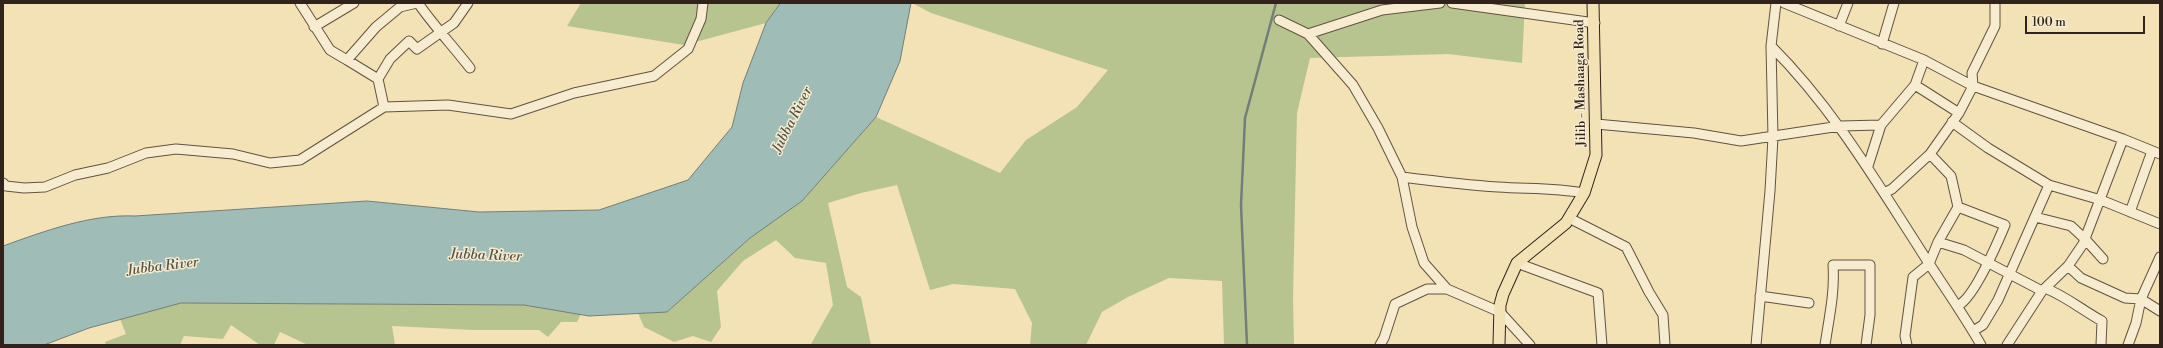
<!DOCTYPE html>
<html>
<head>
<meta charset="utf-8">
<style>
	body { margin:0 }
	#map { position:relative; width:2163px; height:348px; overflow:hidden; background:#f3e2b5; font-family:"Libre Bodoni",serif }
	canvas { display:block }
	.frame { position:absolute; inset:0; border:4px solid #31221b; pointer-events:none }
	.scale { position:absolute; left:2025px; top:16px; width:120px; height:18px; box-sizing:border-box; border:2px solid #31221b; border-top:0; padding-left:5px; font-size:12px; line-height:14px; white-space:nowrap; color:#31221b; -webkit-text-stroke:3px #f7eccf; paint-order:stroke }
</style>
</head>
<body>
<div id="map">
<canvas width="2163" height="348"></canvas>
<div class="frame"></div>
<div class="scale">100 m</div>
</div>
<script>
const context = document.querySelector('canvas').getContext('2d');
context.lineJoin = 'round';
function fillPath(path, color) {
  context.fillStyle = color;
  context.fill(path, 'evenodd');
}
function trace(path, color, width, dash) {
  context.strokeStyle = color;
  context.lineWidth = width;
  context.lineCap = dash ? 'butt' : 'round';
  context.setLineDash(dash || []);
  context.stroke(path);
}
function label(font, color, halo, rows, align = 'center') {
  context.font = font + ' "Libre Bodoni",serif';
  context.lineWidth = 3;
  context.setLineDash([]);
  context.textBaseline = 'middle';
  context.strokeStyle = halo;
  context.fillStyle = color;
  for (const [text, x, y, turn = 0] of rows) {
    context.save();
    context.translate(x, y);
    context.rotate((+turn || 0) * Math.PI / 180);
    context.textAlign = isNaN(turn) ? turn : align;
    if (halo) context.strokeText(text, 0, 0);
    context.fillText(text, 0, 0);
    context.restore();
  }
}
fillPath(new Path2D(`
	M581 3H781L766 23 684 45 567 26Z
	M912 3H1525L1522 63 1448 54 1310 58 1297 113 1293 298 1294 345H1224L1222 281 1169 278 1128 297 1102 312 1086 345H1030L1032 323 1015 289 953 284 930 290 897 185 861 193 828 203 847 287 861 297 871 345 811 344 833 305 826 263 795 258 776 240 743 261 717 291 721 327 711 342 693 336 674 342 644 327 638 313 667 312 750 238 802 201 876 117 1000 173 1026 140 1077 107 1108 70 931 13Z
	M181 303 524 305 581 314 577 322H561L548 337 539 330H474L392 326 395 345H308L280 332 274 345H260L231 325 223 339 184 336 180 345H106L105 342 126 334 120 319Z`), '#b8c490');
const water = new Path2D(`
	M781 3H911L900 61 876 117 802 201 750 238 667 312 589 316 524 305 181 303 89 328 44 345H3V246C45 231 90 214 135 216L367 201 479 212 599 210 688 180 732 127 743 83 766 23Z`);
fillPath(water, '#9fbcb7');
trace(water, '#737e79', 1);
trace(new Path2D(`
	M1247 345 1241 205 1245 118 1276 3`), '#737e79', 2.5);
const minor = new Path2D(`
	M300 3 330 50 347 60 376 27 400 7 417 3
	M418 3C434 26 453 46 470 68
	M1452 3 1595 23
	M1784 3 1924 60 1973 86 2123 139 2160 154
	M1279 20 1308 34 1353 85 1378 128 1402 177 1412 227 1424 263 1447 289 1500 312 1530 345
	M1839 26 1848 3
	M314 27 354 3
	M1308 34 1382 10 1440 3
	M1882 44 1894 3
	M1771 46C1830 105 1871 173 1916 243 1937 277 1961 310 1981 345
	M347 60 378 79 384 107
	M378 79 390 59 409 41 417 49 454 23 468 3
	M1915 85 1924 60
	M1952 122 1988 148 2049 185 2101 200 2160 224
	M1596 124 1694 133 1741 141 1840 126 1881 125 1915 85 1959 113
	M1930 154 1951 176 1958 207 1938 242
	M1868 166 1881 125
	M1402 177C1434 181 1466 185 1498 187 1527 189 1555 188 1584 193
	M3 183 6 186 24 188 45 187 75 175 108 168 146 153 176 149 233 154 270 163 300 160 384 107 448 105 511 114 574 93 654 76 688 49 701 19 703 3
	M1884 193 1892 189 1930 154 1959 113 1973 86 1972 73 1995 26V3
	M2130 212 2152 151
	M2035 217 2071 226 2085 239 2103 259
	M1569 218 1626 247 1649 292 1663 315 1665 345
	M1517 263 1598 293 1602 345
	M2068 266 2081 278 2125 298 2141 299 2160 311
	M2045 288C2067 297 2082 310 2102 321L2101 345
	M1760 296 1809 303
	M1957 306C1973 300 1997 244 2005 225L1958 207
	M1973 331 1983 325 1998 300 2049 185
	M1380 345 1384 338 1395 304 1427 289H1447
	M1756 345 1770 191 1773 137 1771 46 1776 3
	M1825 345C1829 318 1835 292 1833 265H1870V315L1866 345
	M1907 345 1905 336 1913 277 1929 264 1938 242 1964 250 2042 291
	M2007 345 2042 291 2068 266 2083 244 2123 139
	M2128 345 2136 323 2141 299 2160 257`);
const major = new Path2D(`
	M1499 345 1500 305 1503 294 1517 263 1566 223 1584 193 1596 155 1593 3`);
trace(minor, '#625242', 11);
trace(major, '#31221b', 13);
trace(minor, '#f7eccf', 9);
trace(major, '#f3e2b5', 11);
label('13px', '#31221b', '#f7eccf', [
	["Jilib - Mashaaga Road",1581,83,-91]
]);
label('italic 14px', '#52504a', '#f7eccf', [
	["Jubba River",793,120,-63],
	["Jubba River",486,256,2],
	["Jubba River",163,267,-7]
]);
</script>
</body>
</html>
